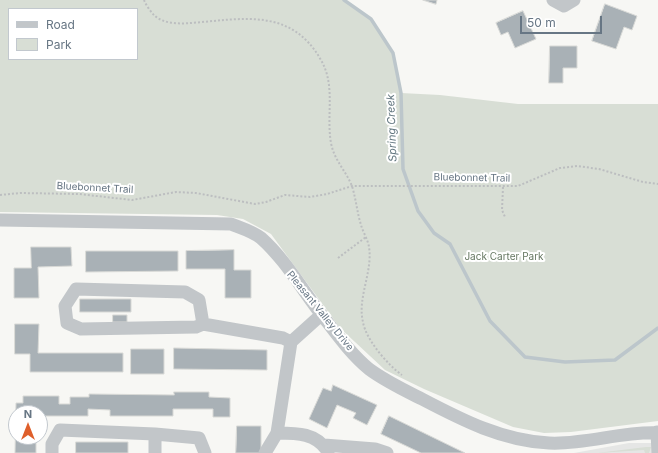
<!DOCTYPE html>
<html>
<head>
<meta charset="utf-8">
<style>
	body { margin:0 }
	#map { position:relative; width:658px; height:453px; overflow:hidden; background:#f7f7f4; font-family:Inter,sans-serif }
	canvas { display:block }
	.legend { position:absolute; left:8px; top:8px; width:130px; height:52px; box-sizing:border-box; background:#fff; border:1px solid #c2c8ce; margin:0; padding:5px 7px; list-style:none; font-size:12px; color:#677684 }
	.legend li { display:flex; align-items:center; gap:8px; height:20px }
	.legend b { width:20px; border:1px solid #c2c8ce }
	.north { position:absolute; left:8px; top:405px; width:40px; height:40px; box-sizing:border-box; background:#fff; border:1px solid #c2c8ce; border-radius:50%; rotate:0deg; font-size:11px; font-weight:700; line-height:16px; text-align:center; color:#677684 }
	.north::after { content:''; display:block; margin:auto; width:14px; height:18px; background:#df5f2b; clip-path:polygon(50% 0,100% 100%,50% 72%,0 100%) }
	.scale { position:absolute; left:520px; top:16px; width:82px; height:18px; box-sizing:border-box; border:2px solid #677684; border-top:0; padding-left:5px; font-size:12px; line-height:14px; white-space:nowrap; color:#677684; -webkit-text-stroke:3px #fff; paint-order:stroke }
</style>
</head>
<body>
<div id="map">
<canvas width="658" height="453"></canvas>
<ul class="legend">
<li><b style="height:5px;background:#c2c6c9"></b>Road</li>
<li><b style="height:11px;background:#d8ded5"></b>Park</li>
</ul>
<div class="north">N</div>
<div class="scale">50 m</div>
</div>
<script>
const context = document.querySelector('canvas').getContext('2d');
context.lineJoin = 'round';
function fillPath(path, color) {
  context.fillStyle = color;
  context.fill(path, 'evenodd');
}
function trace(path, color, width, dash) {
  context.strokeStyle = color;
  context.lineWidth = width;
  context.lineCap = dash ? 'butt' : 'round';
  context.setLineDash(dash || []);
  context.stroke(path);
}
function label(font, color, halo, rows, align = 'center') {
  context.font = font + ' Inter,sans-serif';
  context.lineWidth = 4;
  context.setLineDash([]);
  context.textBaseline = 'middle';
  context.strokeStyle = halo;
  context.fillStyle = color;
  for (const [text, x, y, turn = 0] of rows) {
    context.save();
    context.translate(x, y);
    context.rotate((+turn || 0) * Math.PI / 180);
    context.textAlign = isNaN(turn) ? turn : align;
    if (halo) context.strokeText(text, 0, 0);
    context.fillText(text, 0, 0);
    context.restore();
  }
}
fillPath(new Path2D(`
	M629 443H658V453H574Z`), '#e5e6e5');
fillPath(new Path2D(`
	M0 0H344L371 19 393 53 401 93 440 95 518 104H658V421L571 432 544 433 513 427 424 389 385 370 340 328 271 234 243 219 217 215 0 212ZM9 9H137V59H9Z
	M646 447H651L649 453H645L644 450 597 453Z`), '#d8ded5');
trace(new Path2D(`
	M344 0 371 19 393 53 401 93 403 169 418 211 434 233 450 244 490 321 525 357 565 362 615 360 658 328`), '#bcc6cb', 3.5);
const building = new Path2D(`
	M423 0H437L436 4Z
	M605 4 637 16 632 30 624 27 616 49 592 41Z
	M523 11 536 39 515 48 508 32 501 35 496 23Z
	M550 46H577V68H563V83H549Z
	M31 247H71L72 266 38 267 39 298H14V268H31Z
	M234 250V270H251V298H225V269H186V251Z
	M86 251H178V271L86 272Z
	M80 299H131V312H80Z
	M113 315H127V322H113Z
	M15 324H39L38 353H123V372H30V354H15Z
	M174 348 267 350V370L174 369Z
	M131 349H164V374H131Z
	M333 385 377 405 367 425 353 418 356 413 337 405 327 428 309 419 323 388 331 391Z
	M174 392H209V397L230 398V417H213V409H173V416H110V410L88 409V416H40V413H16V437H36V453H15L16 403H23V396H59V404H70V397H89V394L174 395Z
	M389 416 465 453H421L381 434Z
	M237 426H261V453H236Z
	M76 442H128V453H76Z`);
fillPath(building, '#a9b1b6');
trace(building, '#d8d9d6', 1);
trace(new Path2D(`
	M144 0C146 5 150 11 154 15 163 24 179 24 191 23 242 19 291 7 321 60 336 86 326 115 331 143 334 160 346 171 352 186 356 199 357 212 361 225 363 232 368 240 369 247 373 272 357 298 363 322 366 340 388 365 402 375
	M503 187 502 210 505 217
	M0 195 20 193 79 194 132 200 176 192 196 193 255 204 266 202 285 195 310 197 327 194 352 186H518L560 168 577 166 599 169 643 182 658 184
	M338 258 366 237`), '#bcbec0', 2, [2, 2]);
trace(new Path2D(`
	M553 0 564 6 574 0
	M0 220 231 224C241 228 252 231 261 238 286 260 304 293 325 319 338 336 352 355 369 369 385 381 404 390 422 399 462 420 503 441 549 443 586 445 622 431 658 433
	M76 289 185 292 199 300 203 324 196 327 81 329 67 323 65 306Z
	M203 324 283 338 291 342
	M657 432 658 453
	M277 433C297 433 317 433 328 452
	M155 434 199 438 205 453
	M324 445 375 449 387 453
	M52 453V444L60 430 155 434V453
	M265 453 277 433 291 342 321 315`), '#c2c6c9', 13);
label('10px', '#677684', '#fff', [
	["Bluebonnet Trail",472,178,1],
	["Bluebonnet Trail",95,188,3],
	["Pleasant Valley Drive",320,311,51]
]);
label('10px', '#657761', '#fff', [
	["Jack Carter Park",504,257]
]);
label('italic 11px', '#637780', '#fff', [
	["Spring Creek",392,128,-92]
]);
</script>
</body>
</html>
